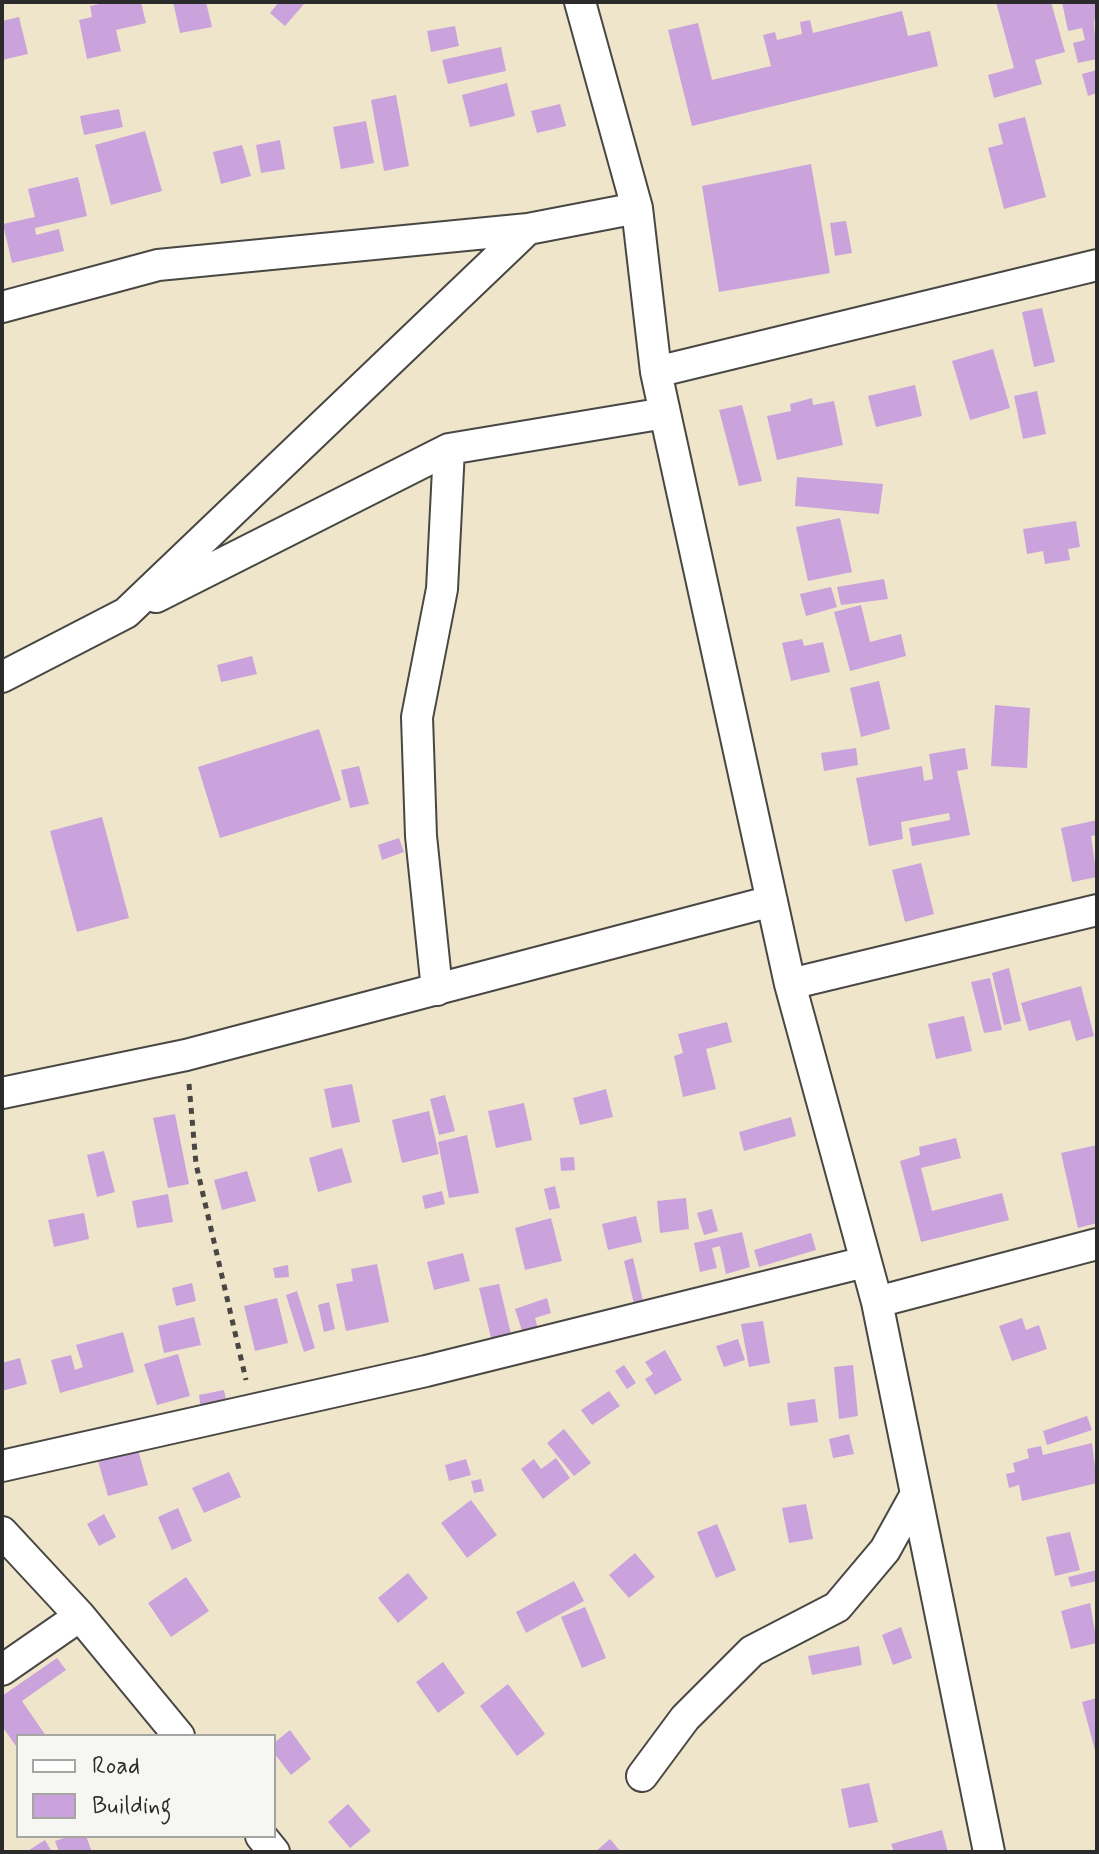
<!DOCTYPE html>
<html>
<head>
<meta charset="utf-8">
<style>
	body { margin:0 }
	#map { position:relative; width:1099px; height:1854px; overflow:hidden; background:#eee5ca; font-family:Mynerve,sans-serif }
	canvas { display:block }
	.frame { position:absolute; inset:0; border:4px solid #2b2b2b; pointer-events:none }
	.legend { position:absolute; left:16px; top:1734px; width:260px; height:104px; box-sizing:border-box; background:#f6f6f2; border:2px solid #a5a5a2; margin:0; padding:10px 14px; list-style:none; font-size:24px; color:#2b2b2b }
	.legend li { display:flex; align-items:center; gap:16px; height:40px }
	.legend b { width:40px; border:2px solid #a5a5a2 }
</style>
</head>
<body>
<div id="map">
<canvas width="1099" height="1854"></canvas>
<div class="frame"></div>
<ul class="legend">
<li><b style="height:10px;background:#fff"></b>Road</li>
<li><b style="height:22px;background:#caa3dc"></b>Building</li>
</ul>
</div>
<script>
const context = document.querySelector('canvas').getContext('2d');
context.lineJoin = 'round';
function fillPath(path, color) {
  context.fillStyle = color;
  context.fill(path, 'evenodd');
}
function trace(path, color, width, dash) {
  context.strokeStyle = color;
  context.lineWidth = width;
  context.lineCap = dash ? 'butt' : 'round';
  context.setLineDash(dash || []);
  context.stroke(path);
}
fillPath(new Path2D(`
	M109 2H141L146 23 116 30 121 51 87 59 79 20 92 17 90 6Z
	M173 2H206L212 27 180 33Z
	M279 2H301L304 4 285 26 270 13Z
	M996 2H1051L1065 52 1035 60 1042 84 994 98 988 75 1014 68Z
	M1062 2H1097L1094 24 1097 59 1078 63 1073 43 1085 40 1082 28 1068 31Z
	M902 11 908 36 930 31 938 66 692 126 668 30 698 23 712 80 771 66 763 35 775 32 777 40 802 34 800 22 810 20 813 33Z
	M19 17 28 54 2 60V21Z
	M455 26 459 46 431 52 427 31Z
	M501 47 506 71 448 84 442 60Z
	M1097 70V93L1088 96 1082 74Z
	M507 83 515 116 470 127 462 95Z
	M396 95 409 166 384 171 371 100Z
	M560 104 566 126 537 133 531 111Z
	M119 109 123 127 84 135 80 116Z
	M1025 117 1046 197 1004 209 988 148 1003 144 998 124Z
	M366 121 374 163 341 169 333 127Z
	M145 131 162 191 111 205 95 145Z
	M280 140 285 169 261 173 256 145Z
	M242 145 251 176 221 184 213 152Z
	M811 164 830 273 719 292 702 186Z
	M78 177 87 216 35 228 36 235 59 229 64 251 12 263 3 224 35 217 28 189Z
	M846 221 852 253 835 256 830 223Z
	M1042 308 1055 362 1034 367 1022 312Z
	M993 349 1010 408 970 420 952 361Z
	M915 385 922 416 876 427 868 396Z
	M1037 391 1046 434 1023 439 1014 396Z
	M812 398 813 405 834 401 843 445 777 460 767 416 791 411 790 404Z
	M742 405 762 481 739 486 719 410Z
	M797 477 883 484 879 514 795 506Z
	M840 518 852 572 808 581 796 527Z
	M1076 521 1080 547 1068 549 1070 560 1045 564 1043 551 1027 554 1023 529Z
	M884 579 888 599 841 605 837 587Z
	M831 587 837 607 806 616 800 594Z
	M861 605 870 642 901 634 906 656 850 671 834 612Z
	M802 639 804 646 823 642 830 672 791 681 782 643Z
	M252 656 257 674 221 682 217 665Z
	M879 681 890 729 861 737 850 688Z
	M995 705 1030 708 1027 768 991 766Z
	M319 729 341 800 220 838 198 767Z
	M856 748 858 765 824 771 821 753Z
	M965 748 968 769 957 771 970 835 912 846 909 828 950 820 949 813 901 822 903 839 869 846 856 778 922 766 924 781 933 779 929 754Z
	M359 766 369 804 350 808 341 770Z
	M102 817 129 918 77 932 50 831Z
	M1097 820V835L1091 836 1097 877 1072 882 1061 828Z
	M399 838 404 852 382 860 378 845Z
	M921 863 934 914 905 922 892 870Z
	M1009 968 1021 1021 1004 1025 992 973Z
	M990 978 1002 1030 984 1033 971 982Z
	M1081 986 1094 1036 1076 1041 1070 1020 1029 1031 1021 1003Z
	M964 1016 972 1051 936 1059 928 1024Z
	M727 1022 732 1042 706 1049 716 1089 683 1097 674 1056 683 1053 678 1034Z
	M352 1084 360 1122 332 1128 324 1089Z
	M606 1089 613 1117 580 1125 573 1098Z
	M445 1095 455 1131 439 1135 430 1099Z
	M524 1103 532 1140 496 1148 488 1111Z
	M429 1111 439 1154 402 1163 392 1120Z
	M175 1114 189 1184 168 1188 153 1118Z
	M791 1117 796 1136 744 1151 739 1132Z
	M467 1135 479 1193 449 1198 438 1142Z
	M956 1138 961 1158 921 1168 932 1211 1002 1193 1009 1220 921 1242 900 1161 920 1155 919 1147Z
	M1097 1145V1223L1078 1228 1061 1153Z
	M342 1148 352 1182 318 1192 309 1158Z
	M104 1151 115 1192 97 1197 87 1155Z
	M574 1157 575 1170 561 1171 560 1158Z
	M247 1171 256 1201 222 1210 214 1180Z
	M555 1186 560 1208 549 1210 544 1189Z
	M442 1191 445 1204 425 1209 422 1196Z
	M168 1194 173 1222 137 1228 132 1201Z
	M686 1198 689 1229 660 1233 657 1201Z
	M712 1209 718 1231 704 1235 697 1213Z
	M84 1213 89 1239 54 1247 48 1220Z
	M636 1216 642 1242 608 1250 602 1224Z
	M551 1218 562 1261 525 1270 515 1228Z
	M742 1232 750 1267 726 1274 720 1246 712 1248 717 1268 700 1272 694 1243Z
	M811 1233 816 1250 759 1267 754 1250Z
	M463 1253 470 1281 434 1290 427 1262Z
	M633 1258 643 1301 634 1304 624 1261Z
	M377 1264 389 1322 346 1331 336 1284 353 1281 351 1269Z
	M288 1265 289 1277 275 1278 273 1268Z
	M192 1283 196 1301 176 1306 172 1288Z
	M499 1284 511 1334 491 1338 479 1288Z
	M297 1291 315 1348 304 1352 286 1295Z
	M277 1298 288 1343 255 1351 244 1306Z
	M547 1298 551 1313 535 1318 539 1332 524 1337 515 1309Z
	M329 1302 335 1329 324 1332 318 1305Z
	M194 1317 201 1345 164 1353 158 1326Z
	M1022 1318 1026 1330 1039 1325 1047 1349 1012 1361 999 1326Z
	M763 1321 770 1363 749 1367 741 1324Z
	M123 1332 134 1372 60 1393 51 1360 71 1355 75 1370 83 1367 76 1345Z
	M738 1339 745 1360 724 1367 716 1346Z
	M665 1350 682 1380 655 1395 645 1379 653 1374 645 1362Z
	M178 1354 190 1396 157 1405 144 1364Z
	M20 1358 27 1384 2 1391V1363Z
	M624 1365 636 1383 627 1389 615 1371Z
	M853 1365 858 1416 839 1419 834 1367Z
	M224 1390 227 1405 201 1410 199 1395Z
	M609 1391 620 1406 592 1425 581 1410Z
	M815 1399 818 1422 790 1426 787 1403Z
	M1087 1416 1092 1430 1047 1445 1043 1431Z
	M564 1429 591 1463 574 1476 547 1443Z
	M849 1434 854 1454 833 1458 829 1439Z
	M1092 1443 1097 1483 1022 1501 1019 1485 1009 1488 1006 1474 1015 1472 1013 1463 1029 1458 1027 1449 1041 1446 1043 1455Z
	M138 1450 148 1485 108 1496 98 1461Z
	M556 1458 570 1478 543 1499 521 1469 534 1459 541 1469Z
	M466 1459 471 1475 449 1481 445 1465Z
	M229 1472 241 1497 204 1513 192 1488Z
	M481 1479 484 1491 474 1493 471 1481Z
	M471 1500 497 1535 467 1558 441 1523Z
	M806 1504 813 1539 789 1543 782 1508Z
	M178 1508 192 1541 172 1550 158 1517Z
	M104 1514 116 1537 99 1546 87 1524Z
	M717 1524 736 1570 716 1578 697 1532Z
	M1070 1532 1080 1570 1055 1576 1046 1537Z
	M635 1553 655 1577 629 1598 609 1575Z
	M1097 1570V1581L1071 1587 1068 1577Z
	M408 1573 428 1598 398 1623 378 1598Z
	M186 1577 209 1611 171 1637 148 1603Z
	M574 1581 584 1601 526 1633 516 1612Z
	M1090 1603 1097 1643 1071 1649 1061 1611Z
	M585 1607 606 1658 582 1668 561 1617Z
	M901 1627 912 1658 893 1665 882 1635Z
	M859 1646 862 1665 812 1675 808 1656Z
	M57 1658 66 1670 22 1701 46 1736H18V1749L2 1726V1696Z
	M443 1662 465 1693 438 1713 416 1682Z
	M508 1684 545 1734 517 1756 480 1706Z
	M1097 1698V1754H1096L1082 1702Z
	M290 1730 311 1759 291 1775 274 1753V1743Z
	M869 1783 878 1822 849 1828 841 1789Z
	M348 1804 371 1831 350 1848 328 1822Z
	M942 1830 948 1852H894L891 1844Z
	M70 1836H86L92 1852H59L55 1841Z
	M610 1839 621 1852H595Z
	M45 1840 52 1852H26Z`), '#caa3dc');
const street = new Path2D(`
	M580 2 637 208 656 372 790 984 877 1302 989 1852
	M2 307 158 265 528 229
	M656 372 1097 265
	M156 597 449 449 665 413
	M2 677 126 613 528 229 637 208
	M790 984 1097 910
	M437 990 421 836 417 717 442 589 449 449
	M2 1093 186 1055 772 901
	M877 1302 1097 1244
	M2 1466 426 1371 865 1262
	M2 1532 80 1616 179 1736
	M2 1670 80 1616
	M642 1776 685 1718 752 1651 837 1607 885 1550 916 1494
	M261 1836 274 1852`);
trace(street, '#484743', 34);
trace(new Path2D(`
	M189 1084 196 1164 246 1380`), '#484743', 5, [6, 6]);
trace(street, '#fff', 30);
</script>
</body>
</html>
